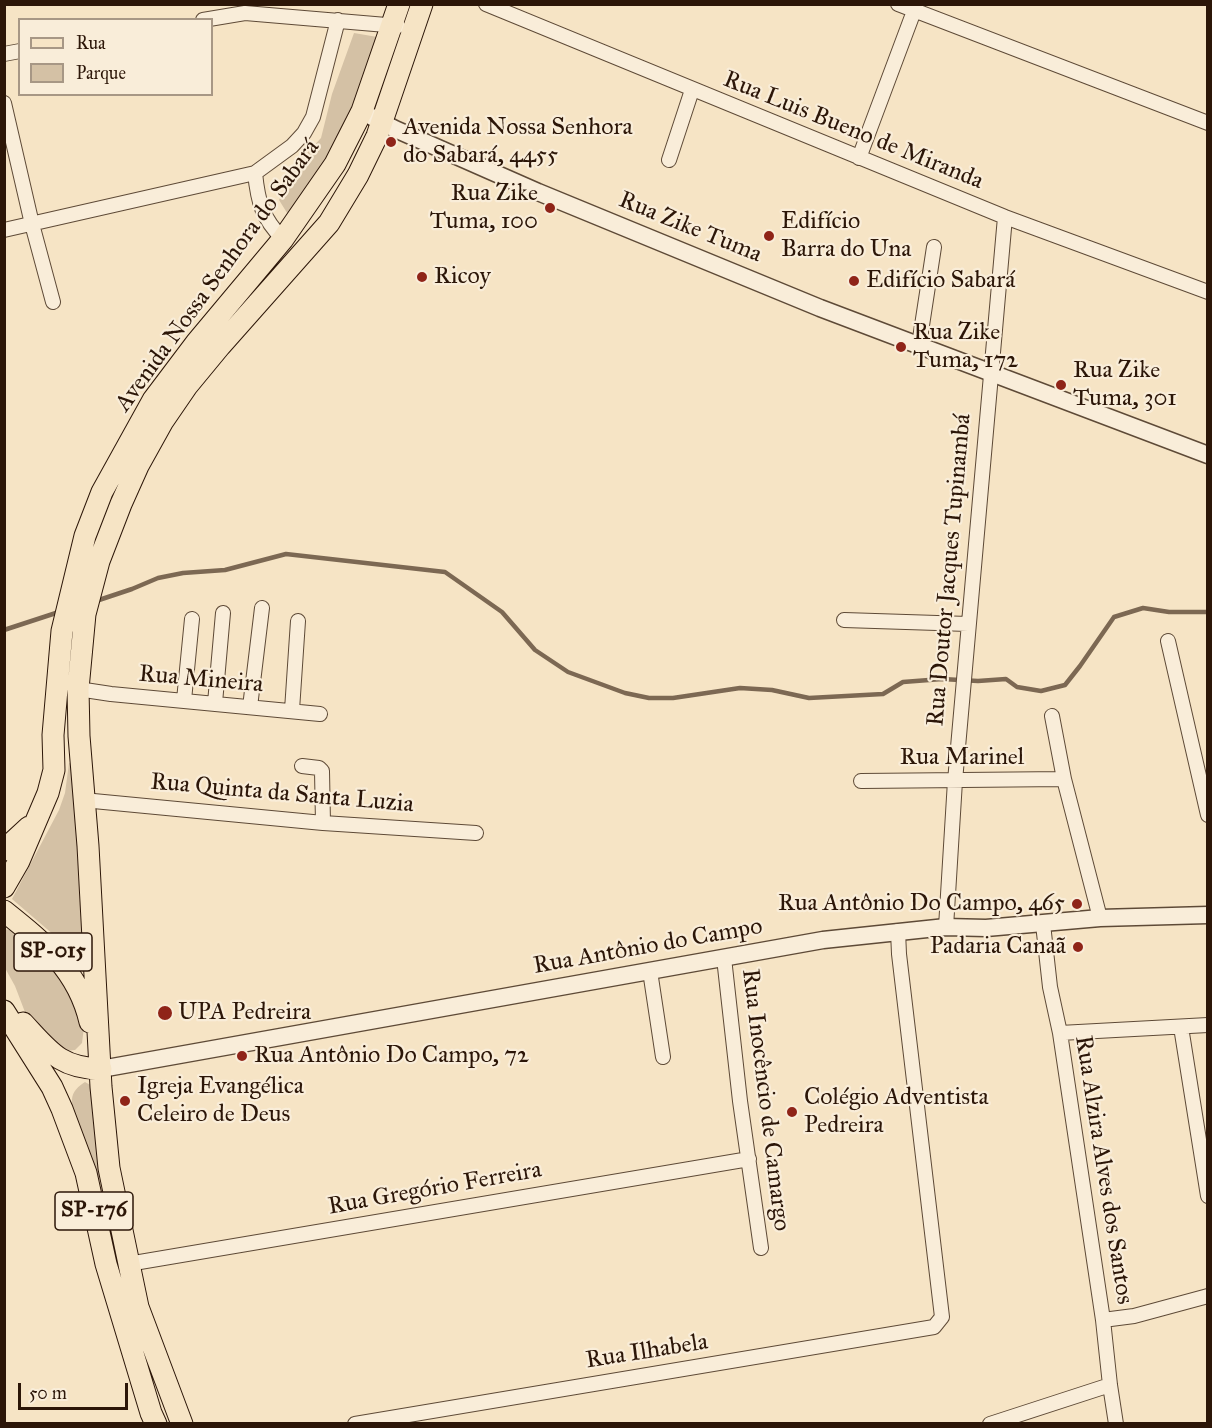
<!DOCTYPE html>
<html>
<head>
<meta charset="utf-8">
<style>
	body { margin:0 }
	#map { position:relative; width:1212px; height:1428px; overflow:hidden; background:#f6e4c5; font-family:"IM FELL Great Primer",serif }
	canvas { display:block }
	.frame { position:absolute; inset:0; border:6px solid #2c1608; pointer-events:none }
	.legend { position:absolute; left:18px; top:18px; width:195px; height:78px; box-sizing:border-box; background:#f9edd9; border:2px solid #a79785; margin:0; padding:8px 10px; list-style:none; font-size:18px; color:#2c1608 }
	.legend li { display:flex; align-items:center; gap:12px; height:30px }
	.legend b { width:30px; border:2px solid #a79785 }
	.scale { position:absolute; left:18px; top:1383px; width:110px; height:27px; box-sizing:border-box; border:3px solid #2c1608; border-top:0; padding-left:8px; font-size:18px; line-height:21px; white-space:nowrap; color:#2c1608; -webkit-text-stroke:4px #f9edd9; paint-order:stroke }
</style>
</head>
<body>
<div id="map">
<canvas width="1212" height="1428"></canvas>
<div class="frame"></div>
<ul class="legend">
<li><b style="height:8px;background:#f6e4c5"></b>Rua</li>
<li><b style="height:16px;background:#d4c1a5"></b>Parque</li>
</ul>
<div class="scale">50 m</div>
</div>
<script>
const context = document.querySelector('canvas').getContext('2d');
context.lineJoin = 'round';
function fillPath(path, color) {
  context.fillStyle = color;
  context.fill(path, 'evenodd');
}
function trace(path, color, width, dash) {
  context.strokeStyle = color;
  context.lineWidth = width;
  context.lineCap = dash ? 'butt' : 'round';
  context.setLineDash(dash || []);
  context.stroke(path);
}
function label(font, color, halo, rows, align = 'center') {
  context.font = font + ' "IM FELL Great Primer",serif';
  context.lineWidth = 4.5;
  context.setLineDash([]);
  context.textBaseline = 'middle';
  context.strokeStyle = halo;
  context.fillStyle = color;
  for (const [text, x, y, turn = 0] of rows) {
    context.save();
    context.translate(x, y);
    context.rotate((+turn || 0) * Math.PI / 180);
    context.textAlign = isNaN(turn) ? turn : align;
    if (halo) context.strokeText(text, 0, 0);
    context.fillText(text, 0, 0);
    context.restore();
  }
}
fillPath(new Path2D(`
	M354 33 383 38 349 127 289 216 279 200 296 165 321 138 332 94Z
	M69 763 73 764 82 945 77 950 69 948 12 899 59 810 65 793Z
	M4 929 16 931 57 969 71 991 84 1027 82 1043 75 1050 66 1051 28 1020 15 986 5 968Z
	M85 1082 92 1086 95 1139 101 1177 97 1178C92 1163 71 1113 72 1100 72 1091 79 1086 85 1082Z`), '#d4c1a5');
trace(new Path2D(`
	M96 601 132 589 158 578 183 573 225 570 286 554 445 572 502 612 535 650 568 672 625 693 649 698H673L740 688 772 690 809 698 883 694 903 682 942 679 978 681 1006 679 1017 687 1041 691 1065 685 1080 666 1114 617 1143 608 1169 612H1208
	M4 630 59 612`), '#7c6853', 4.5);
const minor = new Path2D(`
	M486 4 1005 217 1208 292
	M898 4 1208 123
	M203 20 245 13 398 26
	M4 54 20 51
	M4 103 32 224 53 302
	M859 158 914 11
	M669 160 692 90
	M255 173C258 202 262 218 283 239
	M4 230 255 173 292 146 304 133 313 117 338 20
	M919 345 934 247
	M844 620 968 624
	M1168 641 1208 815
	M78 689 111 694 320 714
	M184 700 192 619
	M215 703 223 613
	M250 707 262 608
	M292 710 298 621
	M1052 716 1064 779 1100 918
	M302 766 319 768 322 771 323 823
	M861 781 1064 779
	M83 800 323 823 476 833
	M1043 924 1050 987 1060 1033 1103 1320 1110 1385 1116 1424
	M946 927 955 781 1005 217
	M724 958 740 1101 761 1248
	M650 971 663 1057
	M1181 1027 1208 1196
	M1060 1033 1208 1025
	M128 1264 749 1159
	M1103 1320 1134 1316 1208 1296
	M355 1424 934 1327 942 1317 899 954 898 931
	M990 1424 1110 1385`);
const tertiary = new Path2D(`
	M372 117 395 129 538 192 820 308 1208 455
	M101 1069 823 940 946 927 986 928 1100 918 1208 915`);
const primary = new Path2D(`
	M4 850 29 827
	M4 887 19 861 48 793 54 770 53 735 62 631 85 536 102 492 153 400 196 343 283 239 335 164 362 111 399 4
	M4 911C44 943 78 970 90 1022
	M4 1011 52 1087 62 1109 86 1173 106 1264 151 1413 156 1424
	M23 1023C50 1052 60 1068 101 1069
	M182 1424 138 1307 109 1168 101 1087 88 846 79 736 78 689 85 614 99 561 121 504 138 466 163 421 187 386 220 346 329 223 358 175 377 136 422 4`);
trace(minor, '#5e4a37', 16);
trace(tertiary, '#5e4a37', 19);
trace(primary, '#2c1608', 23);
trace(minor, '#f9edd9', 14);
trace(tertiary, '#f9edd9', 16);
trace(primary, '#f6e4c5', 21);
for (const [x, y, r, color] of [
	[391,142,6,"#8f2418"],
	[550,208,6,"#8f2418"],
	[769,236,6,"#8f2418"],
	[422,277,6,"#8f2418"],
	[854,281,6,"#8f2418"],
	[901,347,6,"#8f2418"],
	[1061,385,6,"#8f2418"],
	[1077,904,6,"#8f2418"],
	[1078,947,6,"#8f2418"],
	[165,1013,8,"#8f2418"],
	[242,1056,6,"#8f2418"],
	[125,1101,6,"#8f2418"],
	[792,1112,6,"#8f2418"]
]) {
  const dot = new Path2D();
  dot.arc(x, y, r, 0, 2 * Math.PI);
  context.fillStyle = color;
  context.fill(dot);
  trace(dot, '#f9edd9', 2);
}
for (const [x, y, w] of [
	[53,952,78],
	[94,1211,78]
]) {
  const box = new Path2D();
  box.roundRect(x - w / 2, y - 19, w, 38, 4.5);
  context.fillStyle = '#f9edd9';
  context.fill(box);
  trace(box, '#2c1608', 1.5);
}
label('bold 22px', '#2c1608', null, [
	["SP-015",53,952],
	["SP-176",94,1211]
]);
label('24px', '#2c1608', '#f9edd9', [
	["Avenida Nossa Senhora",403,128],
	["do Sabará, 4455",403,156],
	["Rua Zike",538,194,"right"],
	["Tuma, 100",538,222,"right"],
	["Edifício",781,222],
	["Barra do Una",781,250],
	["Ricoy",434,277],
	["Edifício Sabará",866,281],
	["Rua Zike",913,333],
	["Tuma, 172",913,361],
	["Rua Zike",1073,371],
	["Tuma, 301",1073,399],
	["Rua Antônio Do Campo, 465",1065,904,"right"],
	["Padaria Canaã",1066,947,"right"],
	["UPA Pedreira",178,1013],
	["Rua Antônio Do Campo, 72",254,1056],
	["Igreja Evangélica",137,1087],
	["Celeiro de Deus",137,1115],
	["Colégio Adventista",804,1098],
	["Pedreira",804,1126]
], 'left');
label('24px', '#2c1608', '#f9edd9', [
	["Rua Luis Bueno de Miranda",853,131,22],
	["Rua Zike Tuma",690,228,22],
	["Avenida Nossa Senhora do Sabará",218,276,-54],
	["Rua Doutor Jacques Tupinambá",950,570,-85],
	["Rua Mineira",201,680,5],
	["Rua Marinel",962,758],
	["Rua Quinta da Santa Luzia",282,794,5],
	["Rua Antônio do Campo",648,947,-10],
	["Rua Inocêncio de Camargo",765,1100,83],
	["Rua Alzira Alves dos Santos",1103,1170,81],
	["Rua Gregório Ferreira",435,1189,-10],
	["Rua Ilhabela",647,1352,-9]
]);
</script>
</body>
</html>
